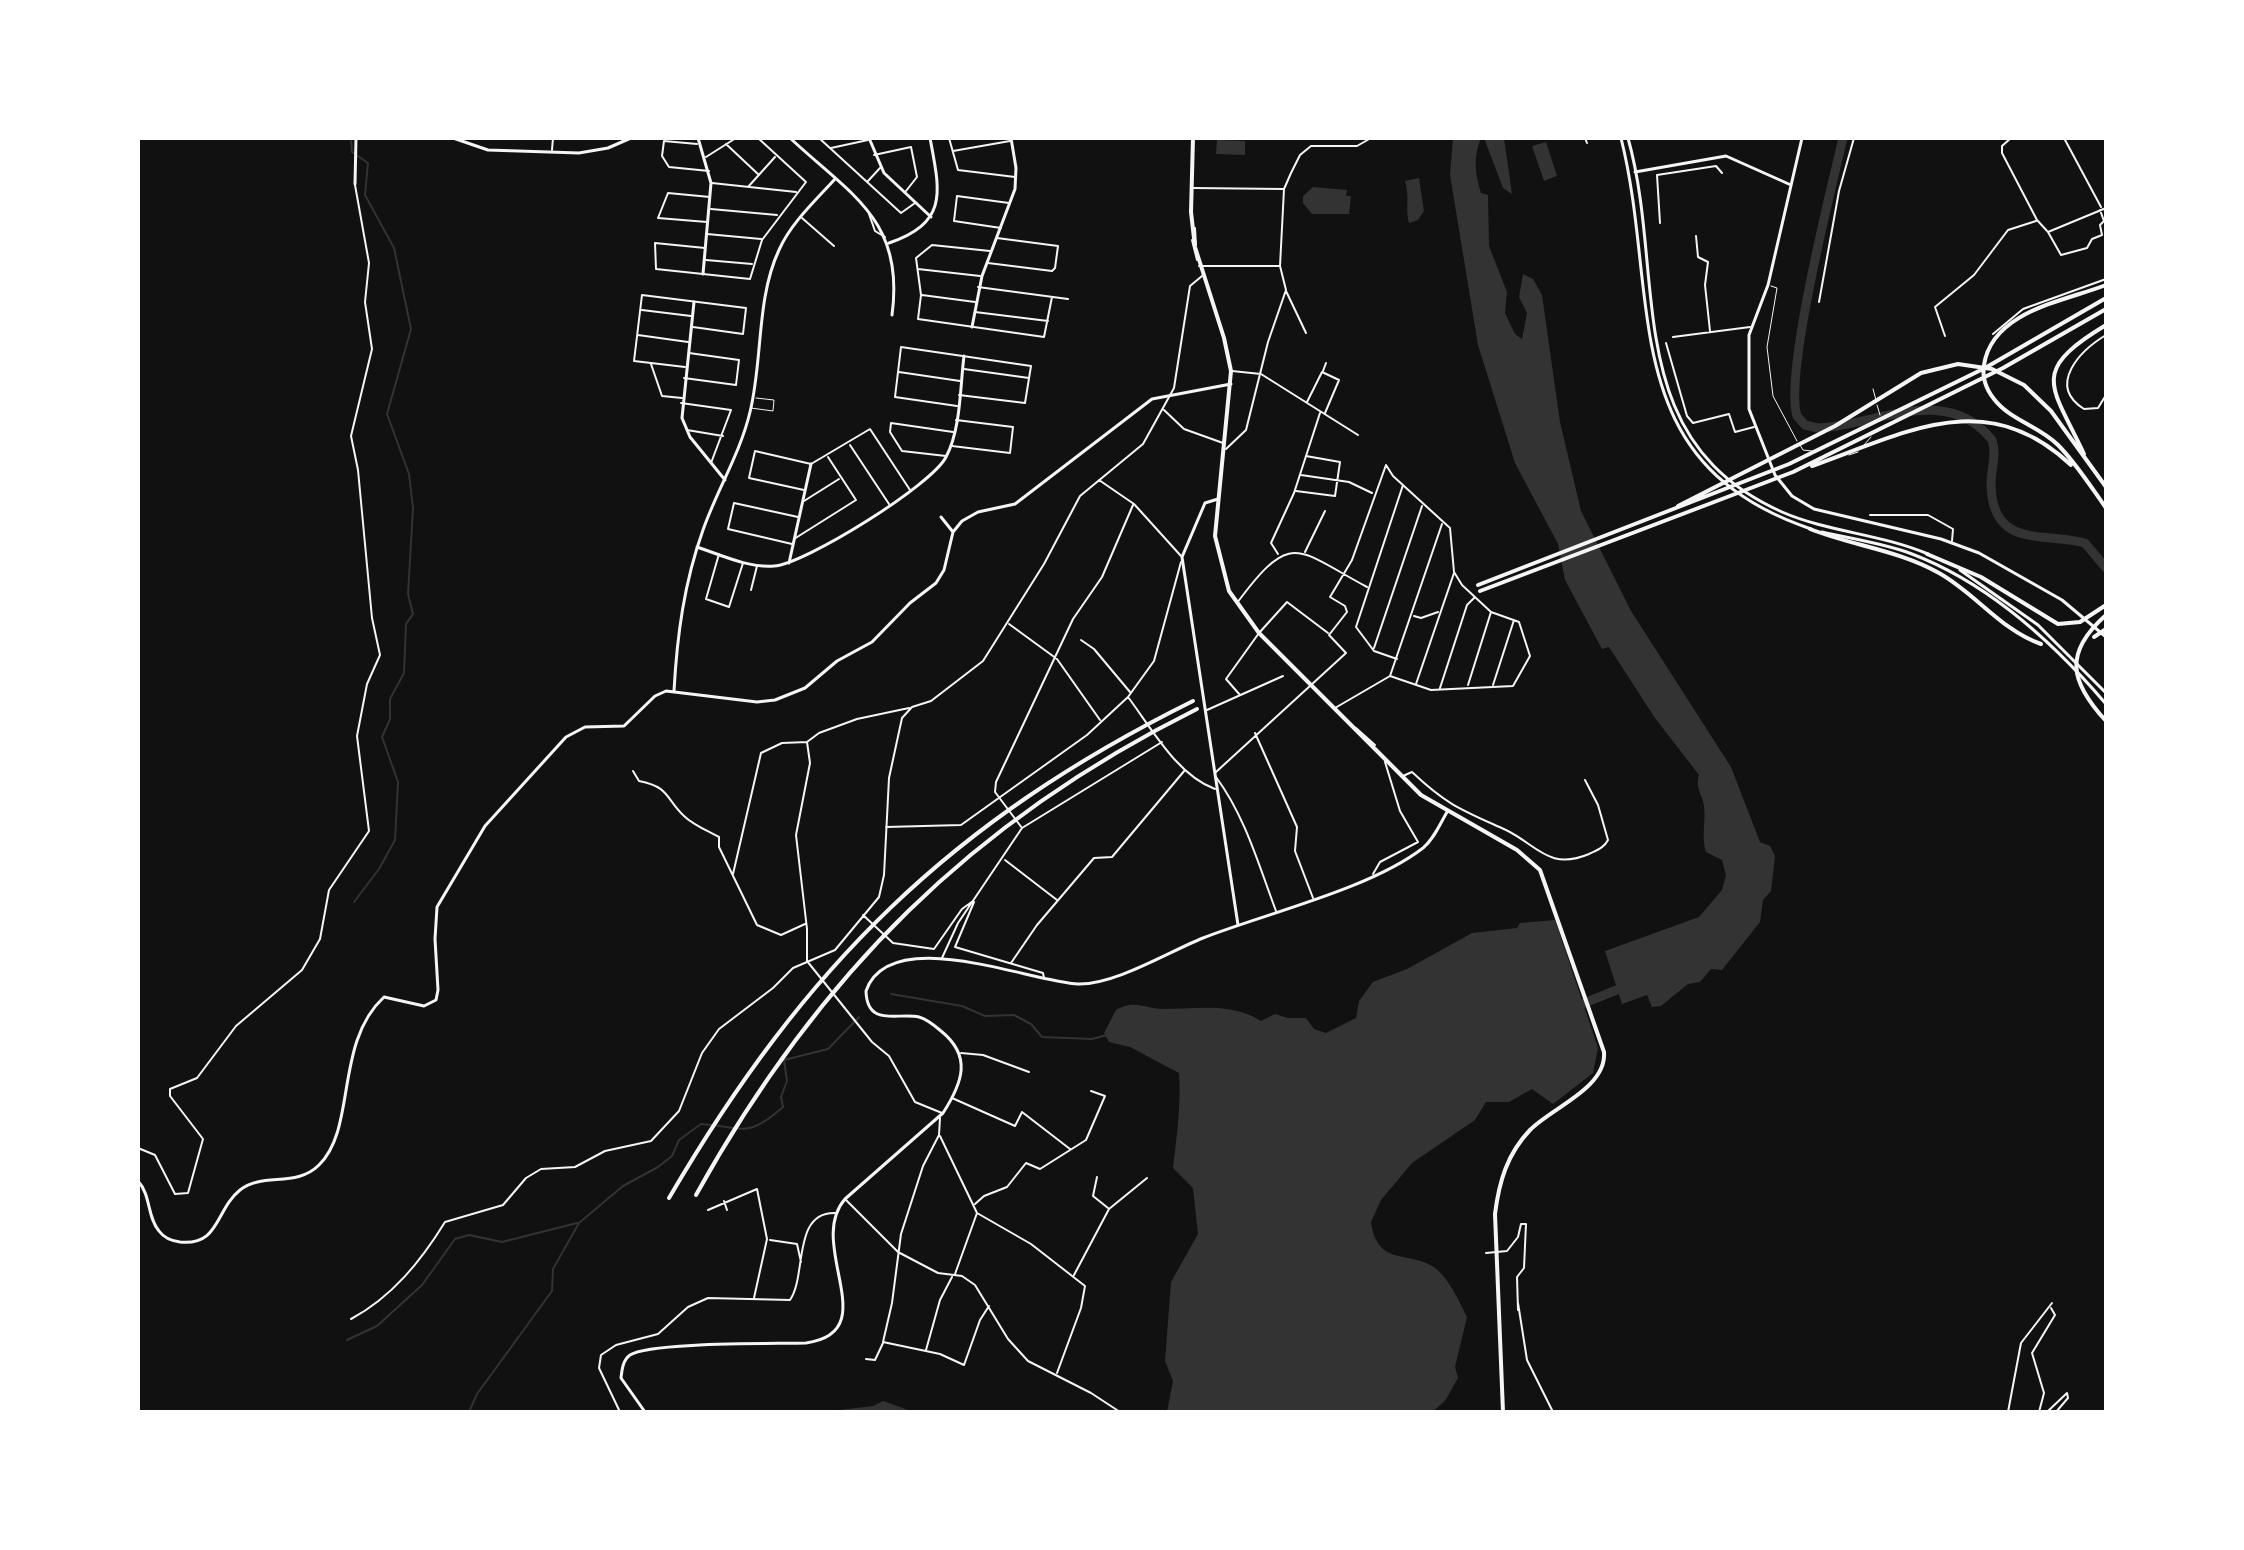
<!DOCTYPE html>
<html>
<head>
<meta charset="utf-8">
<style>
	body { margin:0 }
	#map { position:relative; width:2244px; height:1550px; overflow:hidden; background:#111; font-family:Helvetica,sans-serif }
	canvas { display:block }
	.frame { position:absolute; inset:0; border:140px solid #fff; pointer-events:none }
</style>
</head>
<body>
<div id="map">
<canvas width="2244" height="1550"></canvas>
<div class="frame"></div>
</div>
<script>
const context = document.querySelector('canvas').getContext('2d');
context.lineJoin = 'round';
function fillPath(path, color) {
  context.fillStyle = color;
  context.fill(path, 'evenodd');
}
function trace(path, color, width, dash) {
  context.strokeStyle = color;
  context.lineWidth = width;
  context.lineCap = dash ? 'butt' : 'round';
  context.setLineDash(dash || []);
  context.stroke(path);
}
fillPath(new Path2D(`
	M1453 138H1481C1473 157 1475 174 1481 193L1488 195 1489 246 1507 292 1505 313 1515 334 1522 339 1527 313 1519 297 1523 274 1533 279 1542 295 1560 422 1581 511 1631 611 1731 767 1760 842 1770 846 1775 856 1771 891 1763 900 1760 922 1722 970 1711 969 1700 982 1688 984 1661 1006 1652 1007 1647 995 1622 1004 1605 951 1699 917 1722 890 1726 875 1722 860 1706 852C1701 836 1706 823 1704 806 1702 793 1695 789 1699 775L1655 718 1609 647 1602 649 1565 580 1558 544 1515 463 1478 345 1450 175Z
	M1484 138H1504L1512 194 1503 188Z
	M1217 140 1245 141V155L1216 154Z
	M1546 142 1557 176 1544 181 1532 146Z
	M1419 178 1424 211 1418 220 1409 223C1405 209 1410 198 1405 181Z
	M1313 187 1347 190 1346 196H1351L1349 214H1312L1303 203V196Z
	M1555 920 1598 1048 1593 1073 1553 1104 1532 1089 1509 1102H1486L1475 1120 1412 1163 1381 1200 1371 1222C1377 1266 1407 1251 1432 1266 1447 1274 1460 1303 1467 1317L1455 1367 1458 1378 1445 1401 1432 1412H1167L1173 1381 1165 1361 1171 1282 1198 1234 1193 1188 1173 1168C1177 1134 1181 1107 1179 1073L1130 1047 1109 1042 1104 1033 1116 1010C1136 999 1144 1009 1163 1009 1196 1009 1231 1002 1261 1021L1275 1014 1288 1018H1306L1314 1029 1326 1033 1356 1018 1359 1001 1373 982 1407 969 1472 933 1517 928 1520 923Z
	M883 1401 914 1412H823L873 1406Z`), '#333');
trace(new Path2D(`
	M351 138 352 152 368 163 365 195 394 248 411 329 387 414 409 474 413 508 408 594 413 614 406 624 404 673 390 699V719L382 737 398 782 395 840 379 869 354 902
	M891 994 962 1006 985 1016 1014 1015 1031 1024 1042 1037 1092 1039 1107 1035
	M347 1340 377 1326 422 1285 455 1239 469 1235 502 1242 577 1223
	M469 1412 477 1394 552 1291 553 1269 579 1223 623 1186 658 1167 672 1156 679 1140 701 1124C742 1127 747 1139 783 1107L781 1097 787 1081 784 1060 828 1049 859 1017`), '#333', 2);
trace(new Path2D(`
	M1843 138C1831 189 1784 375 1797 416L1805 425 1818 428C1877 425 1947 383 1992 440 1997 454 1991 469 1991 484 1992 549 2043 532 2085 543L2106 568
	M1572 1008 1629 985`), '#333', 9);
trace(new Path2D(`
	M1771 286 1777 288 1767 347 1773 396 1797 441
	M1873 389 1876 400
	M1877 405 1880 415
	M751 408 773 411 774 400 756 398
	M1800 445 1803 450 1812 451
	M1864 445 1871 437
	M1849 455 1858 452`), '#f5f5f5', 1);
trace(new Path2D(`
	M1486 1253 1507 1251 1518 1237 1521 1224H1526L1524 1268 1517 1277 1518 1310
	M1518 1303 1527 1360 1553 1412
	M2008 1412 2021 1343 2052 1303
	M2039 1412 2044 1393 2032 1353 2055 1315 2051 1308
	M2047 1412 2067 1393 2068 1398 2056 1412`), '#f5f5f5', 2);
trace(new Path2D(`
	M819 138 901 213 915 203
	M949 138 958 170 1015 177
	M1585 138 1587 143
	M2011 138 2002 146V153L2037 220 2048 232 2106 208
	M2064 138 2101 207
	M697 144 664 141 662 156 669 167 709 171
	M726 144 759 175
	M831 148 868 140
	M552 150 553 138
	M953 151 1010 141
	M874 155 911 147 917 177 906 191
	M706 157 736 138
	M868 181 880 168
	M712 183 796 192
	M748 187 775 157
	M1193 188 1283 189
	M711 209 777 215
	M869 214 875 231 885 237
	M802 218 834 246
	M707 222 658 218 668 193 710 197
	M1660 223 1657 175 1716 166 1722 173
	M1001 228 954 221 957 196 1009 203
	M1195 228 1196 245
	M2048 232 2061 255 2087 248 2092 239 2102 235 2100 225 2104 221 2100 210
	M707 234 761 239
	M1696 236 1698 257 1708 262 1705 285 1710 331
	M1192 240 1197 260
	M705 248 655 243 656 269 750 279 762 240 806 182 758 138
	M990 251 932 245 916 258 921 295 918 319 1044 337 1052 297
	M706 260 752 264
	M988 263 1052 271 1055 268 1058 246 997 238
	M1199 266H1279
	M918 269 980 276
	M978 287 1068 299
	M1286 291 1306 333
	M922 295 975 302
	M1819 302 1839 191 1854 138
	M642 310 691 316
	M975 312 1048 321
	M1993 334 2023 309 2106 279
	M638 335 688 342
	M2106 335C2081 350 2046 385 2084 409L2098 408 2106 395
	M1945 336 1935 307 1974 275 2008 230 2036 221
	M1673 337 1750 327
	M1666 343 1687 416 1693 423 1729 414 1735 432 1754 427
	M651 364 662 396 682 398
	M685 367 634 361 642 295 746 308 743 334 693 327
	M964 369 1029 378
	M1232 371 1261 374 1358 435
	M1323 371 1326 363
	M899 372 960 381
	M684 378 736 385 739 360 689 353
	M1307 402 1322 372 1339 380 1325 413
	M681 403 731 410 711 463
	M957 406 895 397 901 347 1031 366 1025 403 959 395
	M1164 410 1184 429 1223 443
	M687 430 723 436
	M850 445 889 504
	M952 446 1010 453 1013 427 956 420
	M1226 449 1246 430 1268 342 1286 290 1280 266 1284 189 1291 173 1300 155 1311 146H1357L1371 138
	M946 456 902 451 890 432 891 423 953 432
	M1301 475 1349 482 1372 493
	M1099 480 1134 504 1181 556
	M804 490 749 478 755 451 811 464 870 429 910 490
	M1296 491 1335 496 1340 462 1306 456
	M804 501 839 479
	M1870 515H1928L1953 529 1952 541
	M794 539 856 500 828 457
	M792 544 728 529 734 503 798 517
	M1305 552 1325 511
	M719 554 706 599 729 607 743 563
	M1278 554 1271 543 1294 493 1320 413
	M751 590 757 566
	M1237 603C1292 529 1296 549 1367 587
	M1414 616 1421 618 1438 612
	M1009 624 1057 659 1100 720
	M1081 640 1094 649 1130 692
	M1374 648 1422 506
	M1397 659 1374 651 1356 627 1403 485
	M1416 684 1454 573
	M1468 685 1491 612
	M1493 685 1514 620
	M1440 688 1467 605 1474 598
	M1240 695 1226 679 1259 633 1287 602 1328 633
	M1128 697C1152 729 1177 775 1215 789
	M1335 708 1390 676 1442 524
	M1207 710 1283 676
	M1356 728 1375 745
	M1255 733 1297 827 1295 851 1313 898
	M807 742 810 763 796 835 807 929V961L872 1042 889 1056 915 1102 942 1113
	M633 771 639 781C670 787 665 798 684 816 693 825 708 831 719 837V847L757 925 781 935 805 924
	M1216 772 1346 653 1329 635 1347 612 1345 606 1330 597 1352 560 1386 465 1393 476 1450 528 1454 572 1462 585 1491 612 1519 622 1530 656 1513 686 1431 690 1390 676
	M1403 776 1412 772C1448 806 1462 810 1506 830 1537 845 1549 871 1589 854 1597 850 1604 848 1608 840L1598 805 1585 780
	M1216 777C1245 816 1259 866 1276 911
	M886 827 961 825 1087 735 1128 697 1154 661 1181 562
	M1022 828 995 792 996 782 1073 619 1102 577 1133 505
	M1005 860 1057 900
	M733 874 761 753 782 743 807 742 819 733 857 719 909 708
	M1373 874 1380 862 1418 842 1400 811 1385 762
	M974 902 955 947 1043 973 1044 978
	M863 915 893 943 934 949 962 909 973 901
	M942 958 958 923 1022 828 1162 742
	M1011 963 1037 925 1094 858 1112 857 1185 770
	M961 1053 983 1055 1029 1072
	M952 1098 1015 1126 1022 1112 1070 1149
	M940 1118 939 1135 923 1166 901 1234 892 1303 883 1342 940 1354 964 1365 980 1320 989 1306
	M940 1136 977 1213 1031 1244 1085 1286 1081 1308 1057 1373
	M138 1148 155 1155 175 1194 188 1193 203 1139 170 1096V1089L197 1078 236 1026 302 970 320 939 329 890 369 831 357 736 367 684 380 655 372 618 358 470 351 436 372 349 365 302 369 263 355 185
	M1097 1177 1093 1196 1108 1208
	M845 1199 898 1252 938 1273 962 1276 975 1285 1008 1339 1028 1361 1091 1393 1120 1412
	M724 1201 727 1210
	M975 1204 984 1196 1007 1187 1026 1163 1040 1169 1086 1140 1105 1096 1091 1091
	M708 1210 757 1189 767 1239 754 1298
	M770 1240 797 1244 801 1262
	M955 1274 977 1213
	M1074 1275 1109 1209 1147 1178
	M351 1319C392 1297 421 1261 445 1222L503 1205 526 1178 541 1169 575 1167 605 1151 651 1141 679 1111 702 1053 719 1029 773 988 793 968 835 950 879 897 884 875 889 778 902 718 912 707 931 701 983 661 1044 564 1080 496 1143 444 1174 388 1190 286 1202 276
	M926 1350 940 1300 952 1277
	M866 1359 875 1360 883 1343
	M620 1412 599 1368 601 1355 616 1345 658 1334 688 1307 708 1298 790 1300C807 1276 792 1212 835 1213`), '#f5f5f5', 2);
trace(new Path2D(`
	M453 138 488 150 579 153 608 148 631 138
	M698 138 711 183 703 274
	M790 138C851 195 905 220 892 315
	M869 138 884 173 931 217
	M355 184 356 138
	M889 243C949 222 940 192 930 138
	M694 302 682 418 690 437 725 480
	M972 327 982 276 1015 189 1016 168 1011 138
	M1218 499 1205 503 1182 557 1238 925
	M941 517 953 532
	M697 547C721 555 748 568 774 566 805 564 932 485 946 457 961 429 960 387 964 356
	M789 563 811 464
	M674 691C677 636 684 583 703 530 717 490 740 454 750 412 763 360 756 299 779 250 791 223 815 201 835 179
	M138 1181C151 1195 147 1217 159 1231 164 1238 172 1241 180 1242 220 1246 215 1210 240 1190 263 1172 296 1188 319 1165 357 1128 334 1043 384 997L424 1006 436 1000 438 990 435 939 437 907 485 826 566 737 585 727 624 726 655 696 666 691 757 702 775 700 805 688 837 661 872 642 910 603 936 583 944 570 953 532 962 521 978 512 1015 504 1152 399 1231 384`), '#f5f5f5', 3);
trace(new Path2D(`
	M1621 138C1661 298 1613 462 1811 529
	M1628 138C1667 277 1618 439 1782 512 1828 532 1881 534 1928 554
	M1802 138 1768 285 1749 335V409L1775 475 1792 496 1814 509 1941 539 1979 553 2062 600 2106 637
	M1635 172 1726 156 1791 185
	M1822 532C1852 539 1883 543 1912 554 1988 583 2054 643 2106 704
	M1960 570 2038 625 2106 693
	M645 1412 621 1378C622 1369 623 1360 630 1355 649 1342 775 1344 806 1343 886 1332 805 1245 845 1199L943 1113C963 1082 972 1056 941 1031 934 1025 927 1019 919 1017 899 1012 867 1028 866 991 890 923 1030 982 1078 984 1115 985 1168 952 1203 938 1267 913 1370 889 1423 848 1434 839 1440 824 1447 812`), '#f5f5f5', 3);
trace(new Path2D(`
	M1193 138 1191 212 1195 247 1224 338 1231 371 1215 536 1229 591 1259 633 1421 795 1517 850 1540 870 1604 1052C1607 1088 1551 1108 1530 1130 1507 1154 1499 1182 1495 1214L1503 1412`), '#f5f5f5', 4);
trace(new Path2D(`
	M2106 285C2065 301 1992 311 1984 365 1982 377 1986 389 1994 399 2010 420 2039 426 2058 445 2076 463 2091 487 2106 508
	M2084 454C2052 385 2028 372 2106 325
	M1812 466C1905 433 1986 385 2071 465
	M1678 506 1835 426 1921 373 1958 364 1992 369 2024 385 2051 411 2106 487
	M1810 529C1853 546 1898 550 1939 573 1975 593 2002 631 2041 644
	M1927 554 1981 577 2058 624 2080 622 2106 605
	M1478 585 1789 464 1985 368 2106 298
	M1480 591 1793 472 2003 368 2106 309
	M2106 615C2063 653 2070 682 2106 721
	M2094 637 2106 629
	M696 1195C818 975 972 821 1197 709
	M669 1198C805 965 951 821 1193 701`), '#f5f5f5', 4);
</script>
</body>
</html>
